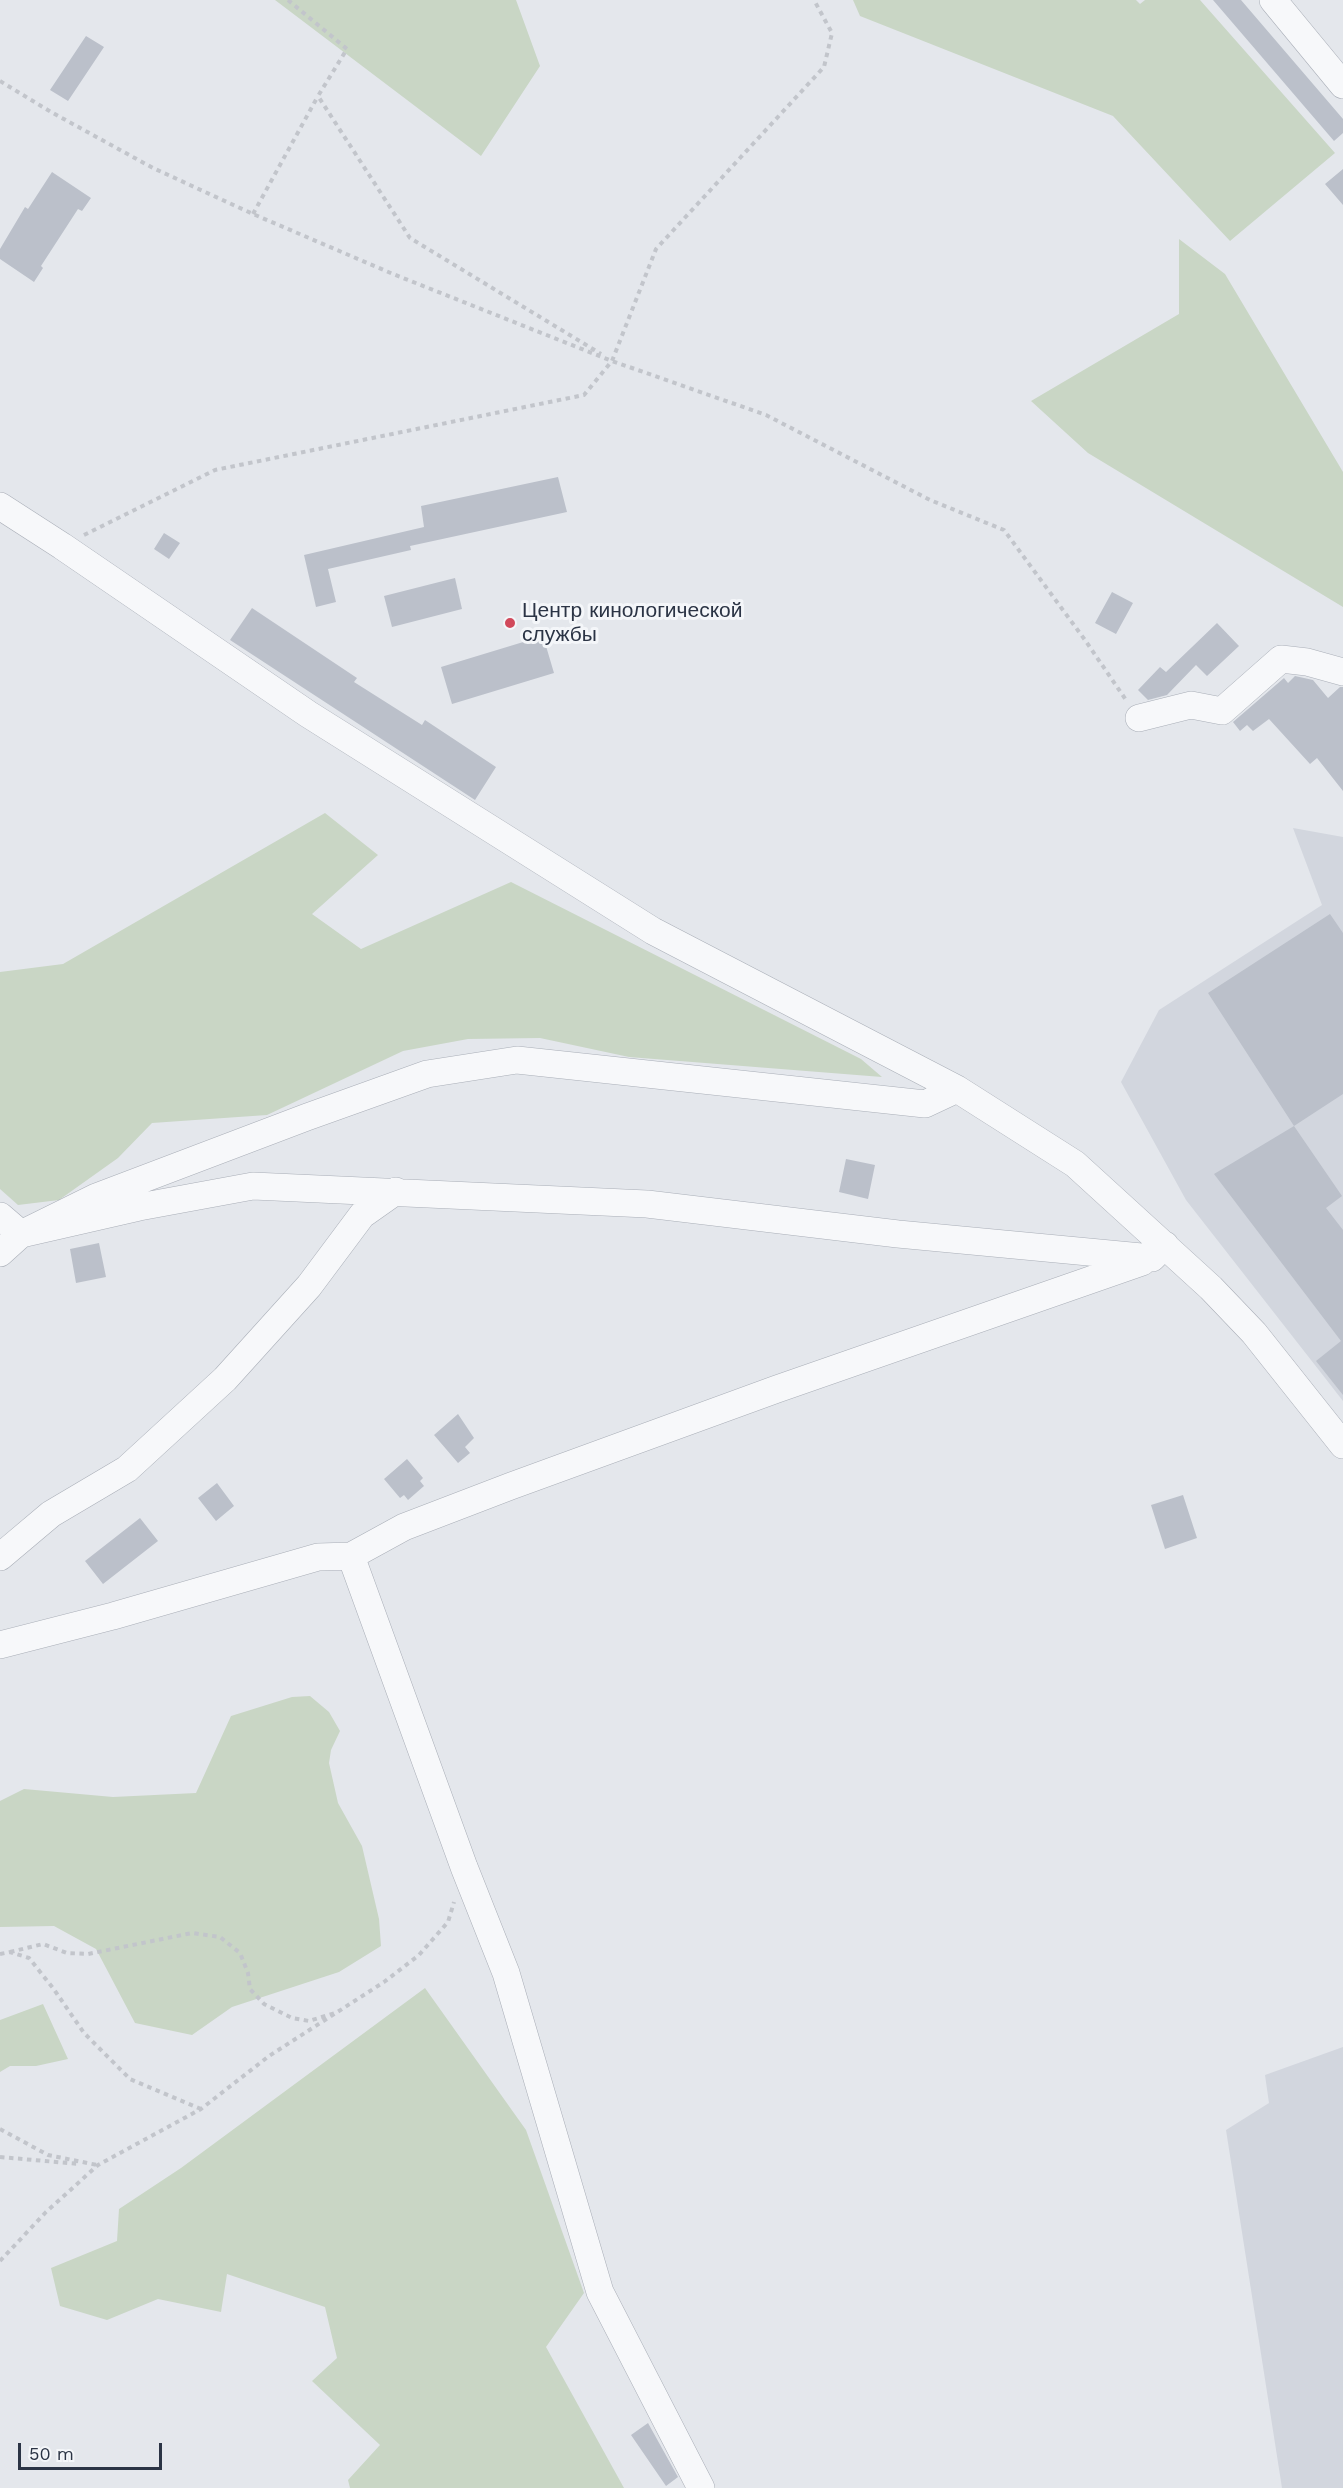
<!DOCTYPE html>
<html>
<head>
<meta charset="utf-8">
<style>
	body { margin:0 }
	#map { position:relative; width:1343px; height:2488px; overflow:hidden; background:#e4e7ec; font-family:"Work Sans",sans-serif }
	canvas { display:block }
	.scale { position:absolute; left:18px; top:2443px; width:144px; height:27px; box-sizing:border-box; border:3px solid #2b3445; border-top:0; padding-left:8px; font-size:18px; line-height:21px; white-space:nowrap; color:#2b3445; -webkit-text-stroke:4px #f4f6f9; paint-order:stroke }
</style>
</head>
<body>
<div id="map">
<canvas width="1343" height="2488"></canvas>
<div class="scale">50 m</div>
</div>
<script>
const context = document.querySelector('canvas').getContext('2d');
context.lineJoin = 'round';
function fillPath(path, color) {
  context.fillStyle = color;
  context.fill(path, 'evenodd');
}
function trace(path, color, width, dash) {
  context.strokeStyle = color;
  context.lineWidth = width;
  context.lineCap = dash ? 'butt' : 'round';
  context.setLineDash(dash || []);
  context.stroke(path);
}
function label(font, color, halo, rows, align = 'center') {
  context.font = font + ' "Work Sans",sans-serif';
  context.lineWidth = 6;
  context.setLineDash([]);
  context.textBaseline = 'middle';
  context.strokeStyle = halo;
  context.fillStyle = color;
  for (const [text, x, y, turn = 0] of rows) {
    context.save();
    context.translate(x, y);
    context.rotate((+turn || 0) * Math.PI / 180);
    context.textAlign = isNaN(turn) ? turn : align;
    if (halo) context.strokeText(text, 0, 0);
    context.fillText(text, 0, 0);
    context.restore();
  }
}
fillPath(new Path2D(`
	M1293 828 1343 837V1401L1186 1200 1121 1082 1159 1010 1322 905Z
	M1343 2047V2488H1282L1226 2130 1269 2103 1265 2075Z`), '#d2d6de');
fillPath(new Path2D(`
	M275 0H516L540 66 481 156Z
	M853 0H1136L1140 4 1145 0H1200L1335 153 1230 241 1113 116 860 16Z
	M1179 239 1225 274 1343 472V607L1088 453 1031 401 1179 314Z
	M325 813 378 855 312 914 361 949 511 882 861 1059 882 1077 629 1057 540 1038 468 1039 403 1051 267 1115 152 1123 118 1158 59 1200 18 1205 0 1189V972L63 964Z
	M310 1696 329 1712 340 1731 331 1750 329 1763 338 1803 362 1846 379 1919 381 1946 339 1972 232 2007 192 2035 135 2023 96 1949 54 1926 0 1927V1801L24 1789 113 1797 196 1793 231 1716 292 1697Z
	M425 1988 526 2130 584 2293 546 2347 624 2488H350L348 2480 380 2445 312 2381 337 2358 325 2307 227 2274 221 2312 158 2299 107 2320 60 2306 51 2268 117 2241 119 2209 181 2168Z
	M43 2004 68 2059 36 2066H10L0 2072V2020Z`), '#c9d6c5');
fillPath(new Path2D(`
	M1213 0H1241L1343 119V133L1334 141Z
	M86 36 104 47 68 101 50 90Z
	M1343 169V205L1325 184Z
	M52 172 91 198 82 211 78 209 41 266 43 268 34 282 0 259V249L25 207 28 209Z
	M558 477 567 512 410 546 411 550 328 569 336 602 316 607 304 555 424 527 421 506Z
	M164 533 180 543 169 559 154 549Z
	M455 578 462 609 392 627 384 596Z
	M1112 592 1133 603 1116 634 1095 623Z
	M252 608 357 678 354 682 422 725 425 720 496 767 475 800 230 640Z
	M1217 623 1239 646 1207 676 1196 665 1167 695 1148 700 1138 690 1160 667 1166 672Z
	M543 636 554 673 452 704 441 667Z
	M1295 676 1313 680 1328 698 1340 687H1343V791L1317 758 1310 764 1269 719 1253 731 1247 725 1240 731 1233 722 1284 678 1288 683Z
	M1330 914 1343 933V1094L1294 1126 1208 993Z
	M1294 1126 1342 1196 1326 1208 1343 1230V1395L1316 1361 1341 1341 1214 1174Z
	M846 1159 875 1165 868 1199 839 1192Z
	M99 1243 106 1277 76 1283 70 1249Z
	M458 1414 474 1438 465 1447 470 1453 458 1463 434 1435Z
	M407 1459 423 1478 420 1481 424 1486 408 1500 404 1495 400 1498 384 1479Z
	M217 1483 234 1506 216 1521 198 1498Z
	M1183 1495 1197 1538 1165 1549 1151 1505Z
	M140 1518 158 1541 103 1584 85 1561Z
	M648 2423 678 2477 666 2486 631 2435Z`), '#bbc0ca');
const minor = new Path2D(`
	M1273 0 1343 85
	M0 506 62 546 308 714 653 931 957 1089 1075 1164 1211 1288 1254 1333 1343 1445
	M1139 718 1191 705 1222 711 1281 659 1307 662 1343 672
	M0 1216 21 1234 139 1207 253 1186 647 1204 898 1234 1152 1258 1165 1245
	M0 1253 21 1234 96 1197 307 1117 427 1074 517 1060 925 1104 957 1089
	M351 1556 404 1527 511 1486 777 1389 1142 1262
	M0 1557 51 1514 127 1469 225 1379 309 1286 362 1215 396 1191
	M0 1645 113 1616 318 1557 351 1556 464 1867 506 1973 600 2292 701 2488`);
trace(minor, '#a9aeb7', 28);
trace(new Path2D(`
	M288 0 347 49 318 96 410 238 601 354
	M0 81 51 112 153 168 253 214 393 274 612 361 766 415 930 500 1004 530 1085 640 1126 700
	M253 214 318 96
	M84 535 215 470 584 395 612 361 656 249 824 67 832 33 814 0
	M10 1952 43 1944 67 1953 88 1954 192 1933 220 1937 240 1953 248 1973 250 1989 264 2004 292 2018 309 2021 335 2013
	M0 1954 10 1952 29 1958 53 1988 84 2033 130 2079 201 2109
	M0 2129 48 2155 97 2165
	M0 2157 79 2164
	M0 2261 46 2212 98 2165 201 2109 269 2056 384 1982 419 1955 448 1922 454 1902`), '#c2c5cb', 4, [4.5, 4.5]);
trace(minor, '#f7f8fa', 27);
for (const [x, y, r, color] of [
	[510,623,6,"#d1495b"]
]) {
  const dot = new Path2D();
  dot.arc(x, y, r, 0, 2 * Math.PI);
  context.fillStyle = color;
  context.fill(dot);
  trace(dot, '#f4f6f9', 2);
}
label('21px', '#2b3445', '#f4f6f9', [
	["Центр кинологической",522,611],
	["службы",522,635]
], 'left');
</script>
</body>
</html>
